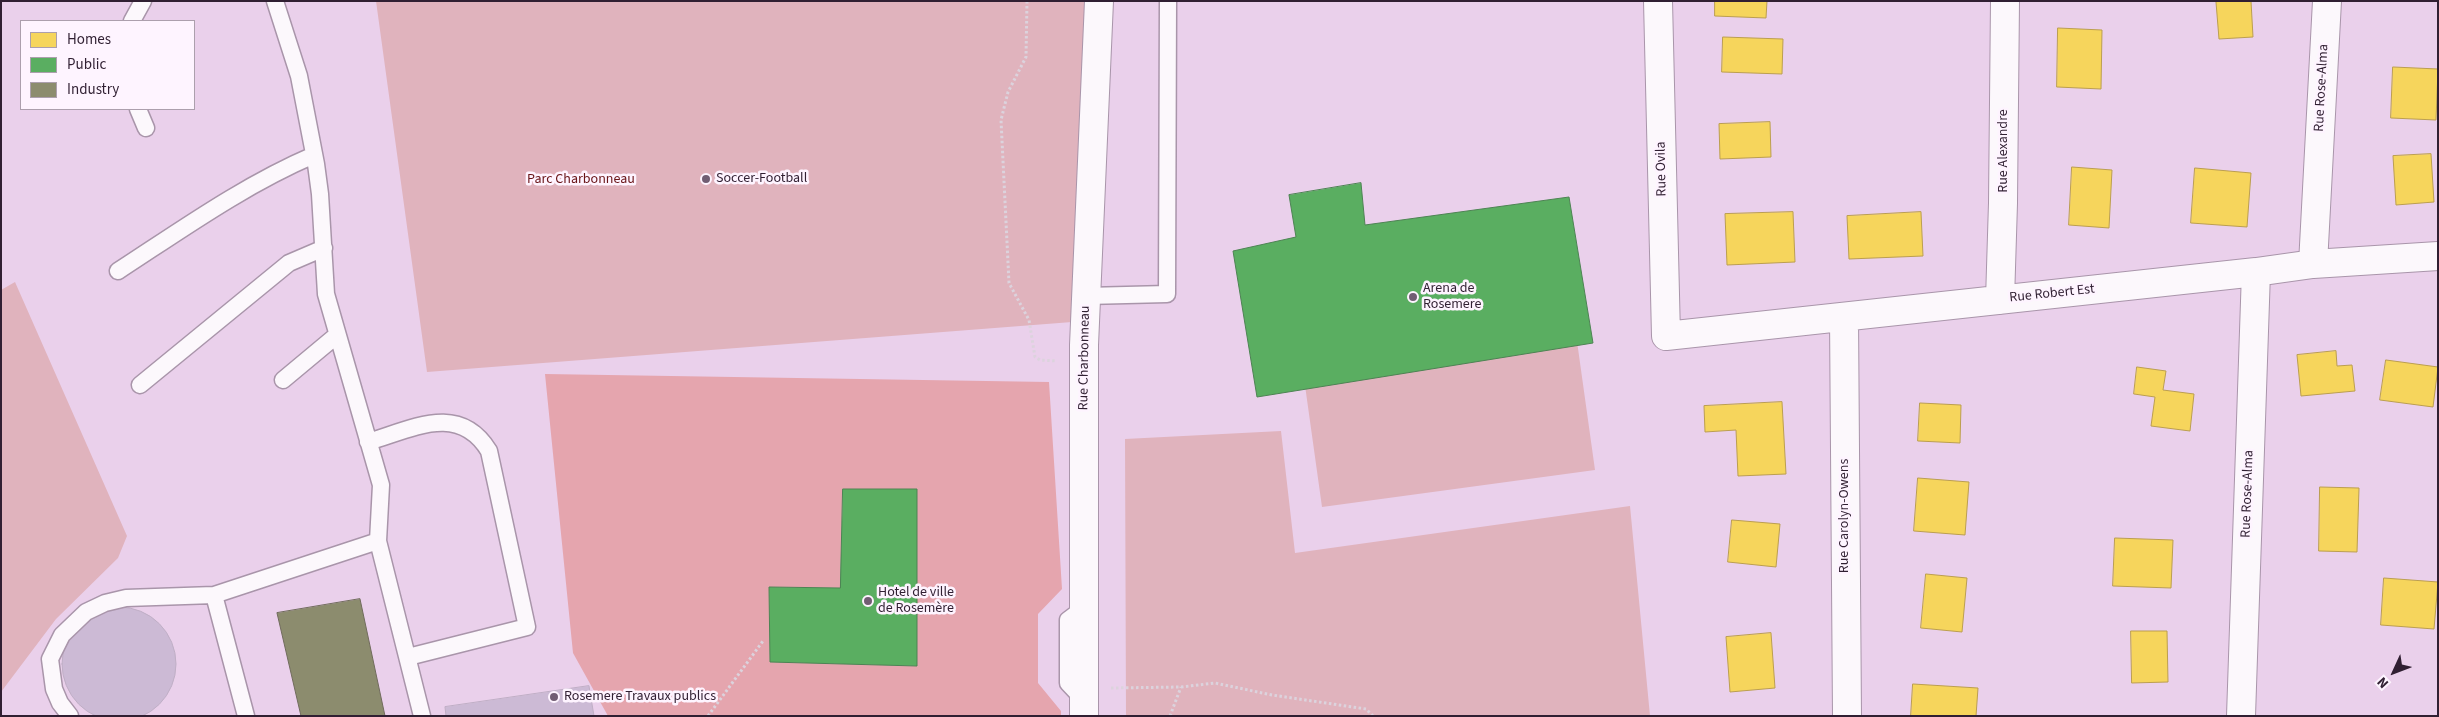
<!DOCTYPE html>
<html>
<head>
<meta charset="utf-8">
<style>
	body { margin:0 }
	#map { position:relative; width:2439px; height:717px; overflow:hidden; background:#ead0eb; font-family:"Source Sans 3",sans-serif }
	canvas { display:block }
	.frame { position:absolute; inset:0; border:2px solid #301f32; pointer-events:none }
	.legend { position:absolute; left:20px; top:20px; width:175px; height:90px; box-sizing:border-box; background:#fef4ff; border:1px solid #ac9fad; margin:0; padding:6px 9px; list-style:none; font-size:15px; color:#301f32 }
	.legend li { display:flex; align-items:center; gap:10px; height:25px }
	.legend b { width:25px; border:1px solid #ac9fad }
	.north { position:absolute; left:2369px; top:647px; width:50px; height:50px; -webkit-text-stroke:4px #fef4ff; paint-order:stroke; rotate:227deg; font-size:14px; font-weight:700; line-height:20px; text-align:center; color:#301f32 }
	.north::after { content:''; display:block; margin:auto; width:18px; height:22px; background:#301f32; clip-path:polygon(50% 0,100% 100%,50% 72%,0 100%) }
</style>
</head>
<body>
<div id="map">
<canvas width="2439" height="717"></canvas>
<div class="frame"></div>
<ul class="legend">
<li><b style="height:14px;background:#f6d55c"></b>Homes</li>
<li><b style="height:14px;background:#5aae61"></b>Public</li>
<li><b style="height:14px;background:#8c8c6e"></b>Industry</li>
</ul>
<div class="north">N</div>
</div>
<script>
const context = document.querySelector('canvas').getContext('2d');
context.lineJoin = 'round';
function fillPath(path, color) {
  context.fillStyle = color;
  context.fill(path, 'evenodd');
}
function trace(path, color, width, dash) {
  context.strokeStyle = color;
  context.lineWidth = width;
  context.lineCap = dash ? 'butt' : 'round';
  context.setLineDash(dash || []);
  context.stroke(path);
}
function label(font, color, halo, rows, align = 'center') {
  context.font = font + ' "Source Sans 3",sans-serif';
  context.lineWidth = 5;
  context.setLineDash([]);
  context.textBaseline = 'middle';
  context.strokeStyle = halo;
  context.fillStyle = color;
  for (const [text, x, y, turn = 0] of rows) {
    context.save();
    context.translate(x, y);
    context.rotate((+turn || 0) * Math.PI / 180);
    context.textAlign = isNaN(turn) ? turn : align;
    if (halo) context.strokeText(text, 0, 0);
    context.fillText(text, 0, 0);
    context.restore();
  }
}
fillPath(new Path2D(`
	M376 1H1093L1085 321 427 372Z
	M15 282 127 536 118 558 56 619 1 692V290Z
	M1575 327 1595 470 1322 507 1302 364Z
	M1281 431 1295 553 1630 506 1650 716H1126L1125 439Z`), '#e0b3bd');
fillPath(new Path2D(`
	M545 374 1049 382 1062 589 1038 614V683L1061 711V716H608L573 653ZM843 489H917L916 666 770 662 769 587 840 588Z`), '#e5a5ae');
const homes = new Path2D(`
	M1715 1H1767L1766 18 1715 16Z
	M2251 1 2253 37 2219 39 2216 2Z
	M2058 28 2102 30 2101 89 2057 87Z
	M1723 37 1783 39 1782 74 1722 72Z
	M2393 67 2438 69 2436 120 2391 118Z
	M1770 122 1771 157 1720 159 1719 124Z
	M2431 154 2434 202 2396 205 2393 156Z
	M2072 167 2112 170 2109 228 2069 225Z
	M2195 168 2251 173 2247 227 2191 223Z
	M1793 212 1795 262 1727 265 1725 214Z
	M1921 212 1923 256 1849 259 1847 216Z
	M2336 351 2337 366 2352 365 2355 391 2301 396 2297 355Z
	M2386 360 2438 367 2433 407 2380 400Z
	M2137 367 2166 371 2163 390 2194 394 2190 431 2151 426 2155 397 2134 394Z
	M1782 402 1786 474 1738 476 1736 430 1705 432 1704 406Z
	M1920 403 1961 405 1960 443 1918 441Z
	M1918 478 1969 482 1965 535 1914 531Z
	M2320 487 2359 488 2357 552 2319 551Z
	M1732 520 1780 524 1776 567 1728 562Z
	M2115 538 2173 540 2171 588 2113 586Z
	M1926 574 1967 578 1962 632 1921 628Z
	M2384 578 2438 582 2434 629 2381 625Z
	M2131 631H2167L2168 682 2132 683Z
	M1771 633 1775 688 1730 692 1726 637Z
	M1913 684 1978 688 1976 716H1911Z`);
fillPath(homes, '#f6d55c');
trace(homes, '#bb9e4f', 1);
const public = new Path2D(`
	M1361 183 1365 225 1569 197 1593 343 1257 397 1233 251 1296 237 1289 195Z
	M843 489H917V666L770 662 769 587 840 588Z`);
fillPath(public, '#5aae61');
trace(public, '#4d8353', 1);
const industry = new Path2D(`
	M360 599 385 716H301L277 613Z`);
fillPath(industry, '#8c8c6e');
trace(industry, '#706b5c', 1);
const building = new Path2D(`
	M62 664a57 57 0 1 1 114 0a57 57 0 1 1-114 0Z
	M589 686 594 716H446L445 707Z`);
fillPath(building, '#ccbad5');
trace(building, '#bfaec5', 1);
const lane = new Path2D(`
	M275 1 299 76 316 164 320 194 326 294 381 485 378 541 422 716
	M132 21 143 1
	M138 109 146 128
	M118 271C181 230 244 185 314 155
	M1086 296 1167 294 1168 1
	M283 380 337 335
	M140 385 289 263 324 248
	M368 442C412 429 459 402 489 451L527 627 408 657
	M214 595 246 716
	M1084 608 1068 620V683L1084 700
	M70 716 60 703 54 689 50 659 62 635 86 612 105 603 126 598 214 595 378 541`);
const street = new Path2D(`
	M1658 1 1666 336 2256 272 2313 264 2438 256
	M2313 264 2327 1
	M2000 300 2003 203 2005 1
	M1844 317 1847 716
	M1084 716V345L1099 1
	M2241 716 2256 272`);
trace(lane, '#a995aa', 19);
trace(street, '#a995aa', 30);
trace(new Path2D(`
	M1027 1 1026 57 1008 92 1001 120 1009 283 1029 320 1035 357 1040 360 1057 361
	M1111 688 1181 687 1215 683 1272 695 1366 709 1373 716
	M708 716 763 641
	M1170 716 1181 687`), '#dcd3dd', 3, [2.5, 2.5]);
trace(lane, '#fcf8fc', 16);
trace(street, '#fcf8fc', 28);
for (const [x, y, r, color] of [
	[706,179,5,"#715d73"],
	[1413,297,5,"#715d73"],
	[868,601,5,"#715d73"],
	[554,697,5,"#715d73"]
]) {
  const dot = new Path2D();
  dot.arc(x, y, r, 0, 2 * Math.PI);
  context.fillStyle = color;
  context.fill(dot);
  trace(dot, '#fef4ff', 2);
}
label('14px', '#301f32', '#fef4ff', [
	["Rue Rose-Alma",2322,88,-87],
	["Rue Alexandre",2004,151,-90],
	["Rue Ovila",1662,169,-91],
	["Rue Robert Est",2052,294,-6],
	["Rue Charbonneau",1085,358,-89],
	["Rue Rose-Alma",2248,494,-88],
	["Rue Carolyn-Owens",1845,516,-90]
]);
label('14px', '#301f32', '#fef4ff', [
	["Soccer-Football",716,179],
	["Arena de",1423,289],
	["Rosemere",1423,305],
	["Hotel de ville",878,593],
	["de Rosemère",878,609],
	["Rosemere Travaux publics",564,697]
], 'left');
label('14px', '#691417', '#fef4ff', [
	["Parc Charbonneau",581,180]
]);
</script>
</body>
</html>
